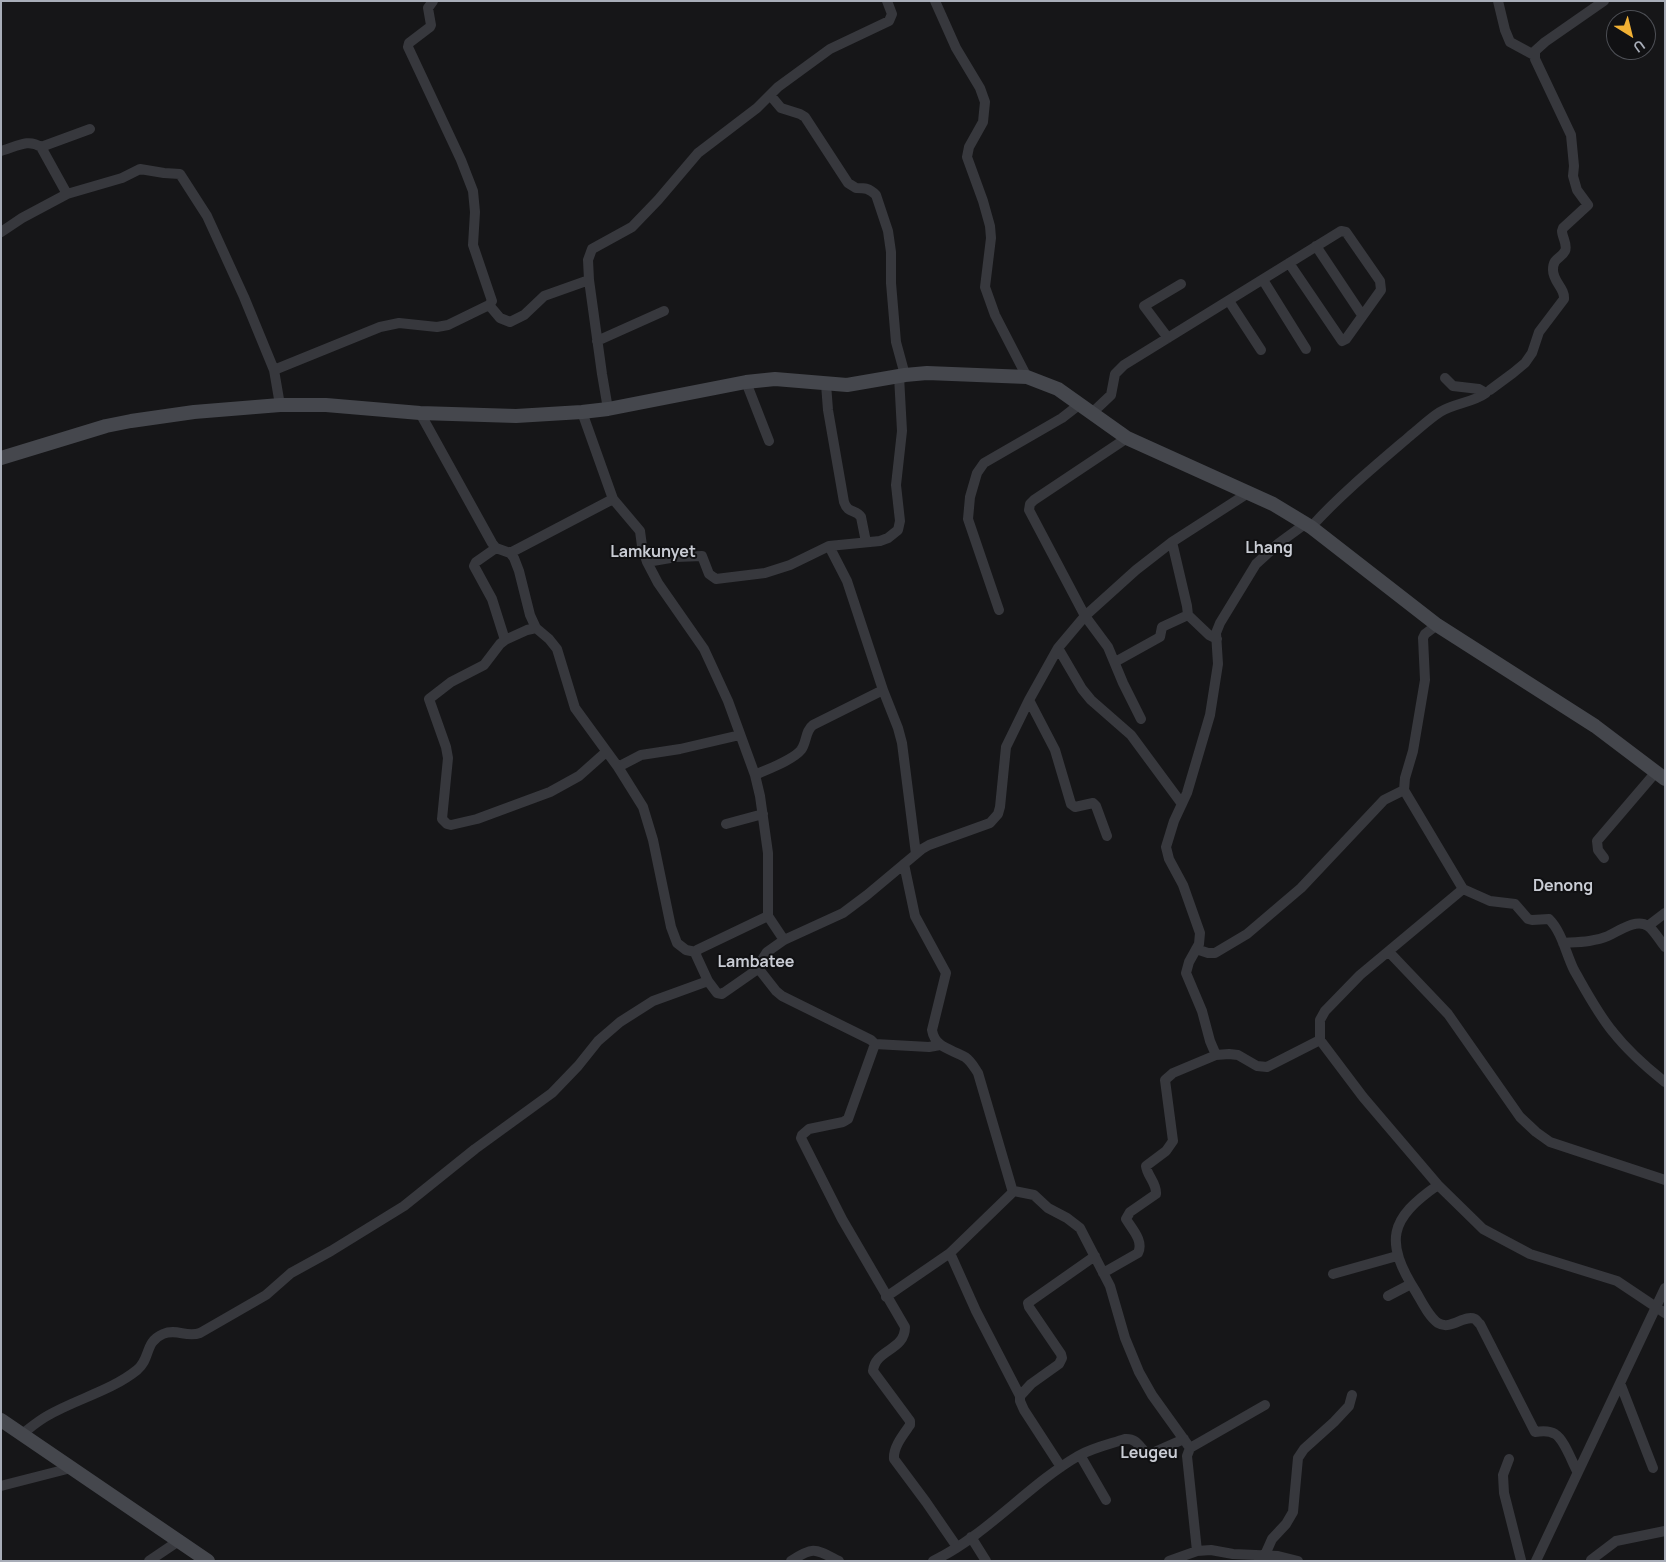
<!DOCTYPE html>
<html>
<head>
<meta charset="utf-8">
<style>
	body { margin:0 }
	#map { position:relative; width:1666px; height:1562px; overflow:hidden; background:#161618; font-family:Manrope,sans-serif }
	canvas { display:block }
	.frame { position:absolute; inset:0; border:2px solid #a8adb8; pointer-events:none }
	.north { position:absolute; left:1606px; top:10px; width:50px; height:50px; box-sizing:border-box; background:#111113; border:1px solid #4d4f55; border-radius:50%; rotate:144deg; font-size:14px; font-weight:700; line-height:20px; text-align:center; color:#a8adb8 }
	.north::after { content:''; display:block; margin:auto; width:18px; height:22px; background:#f2b134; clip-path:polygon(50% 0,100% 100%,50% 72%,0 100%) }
</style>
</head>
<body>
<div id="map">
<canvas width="1666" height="1562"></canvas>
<div class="frame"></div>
<div class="north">U</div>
</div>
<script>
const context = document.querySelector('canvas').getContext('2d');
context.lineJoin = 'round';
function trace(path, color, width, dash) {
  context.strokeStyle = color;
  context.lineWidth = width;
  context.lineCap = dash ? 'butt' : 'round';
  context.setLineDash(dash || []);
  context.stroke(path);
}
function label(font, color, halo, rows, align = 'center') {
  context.font = font + ' Manrope,sans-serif';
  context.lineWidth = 4;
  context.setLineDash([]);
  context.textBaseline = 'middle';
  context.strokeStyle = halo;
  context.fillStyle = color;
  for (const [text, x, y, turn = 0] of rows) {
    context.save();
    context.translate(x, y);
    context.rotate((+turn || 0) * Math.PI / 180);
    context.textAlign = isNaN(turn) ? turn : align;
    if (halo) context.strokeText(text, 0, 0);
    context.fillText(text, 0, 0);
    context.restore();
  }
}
trace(new Path2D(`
	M935 1 956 48 980 88 985 102 983 122 969 147 967 157 983 201 990 226 991 238 985 287 995 315 1027 377
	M1498 1 1505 30 1510 42 1534 55
	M770 95 781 108 800 114 805 117 848 183 856 188C865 188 869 188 876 195L888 231 891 252V283L896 342 905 375
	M41 147 90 129
	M1 151C16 147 28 138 41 147L67 194 122 178 140 169 164 173 180 174 207 216 244 297 274 370 280 405
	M1 232 22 218 67 194
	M1316 246 1362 315
	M1263 280 1306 349
	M1229 301 1261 350
	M489 305 500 318 510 322 524 315 544 296 589 280
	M1168 338 1144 306 1181 284
	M597 341 664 311
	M274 370 380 327 399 323 437 327 448 325 489 305 492 301 473 245 475 212 473 191 461 160 408 47 409 43 430 27 431 25 428 8 433 1
	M746 382 769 441
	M826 384 828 410 844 502C848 514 856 509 861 517L866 542
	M1490 390 1513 373 1525 363 1532 353 1539 332 1564 299C1565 288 1553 282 1553 270 1553 257 1561 259 1565 251 1568 245 1562 237 1562 231L1563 228 1588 205 1577 190 1573 176 1574 166 1571 135 1535 59V51L1545 42 1604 1
	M608 409 602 374 589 280 588 260 592 249 632 227 658 200 698 153 757 108 778 87 830 49 889 21 892 14 887 1
	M582 412 613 499 640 531 642 546 647 562 658 583 704 649 728 701 755 775 760 796 768 853V916L784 940
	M420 413 492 543 496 548 510 553 514 558 519 571 530 615 536 628 549 639 557 649 575 708 618 767 643 807 653 840 671 927 677 943 686 950 696 952
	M1092 413 1111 395 1115 374 1124 365 1341 231 1346 232 1380 281 1381 290 1346 339 1342 341 1289 263
	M1127 438 1034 500 1030 504 1029 510 1085 616 1108 647 1123 683 1141 719
	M1305 524 1279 543 1256 564 1220 623 1216 633 1218 664 1210 715 1187 793 1174 821 1166 847 1169 859 1183 885 1200 933 1199 944 1189 962 1186 973 1202 1011 1210 1041 1216 1055 1229 1054 1238 1055 1257 1066 1267 1067 1320 1040V1020L1325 1011 1360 975 1463 889 1490 901 1515 904 1528 919 1532 920 1549 919C1562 932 1566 954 1574 970 1586 991 1598 1014 1613 1032 1628 1051 1646 1067 1665 1082
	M1311 527C1341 494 1376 465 1410 436 1420 428 1429 419 1440 412 1455 403 1472 403 1486 393L1479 389 1453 386 1445 378
	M829 546 847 581 883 690 898 728 902 743 916 854
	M496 548 476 562 474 566 492 599 505 640
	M510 553 613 499
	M647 562 676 557 702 556 709 574 716 579 765 573 790 565 829 546 880 541 888 538 898 530 900 521 896 485 902 431 899 376
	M999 610 968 519 970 497 977 473 984 463 1062 418 1080 404
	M1188 615 1209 635 1217 639
	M1437 625 1425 634 1423 638 1425 680 1413 751 1405 778 1404 790 1463 889
	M536 628 527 630 505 640 500 644 484 665 451 682 429 699 446 747 448 758 442 819 447 824 451 825 477 819 550 792 579 776 606 752
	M1058 648 1082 689 1091 700 1131 735 1182 804
	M1115 662 1160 637 1162 627 1188 615 1187 606 1172 542
	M1029 700 1055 750 1071 804 1075 807 1093 803 1096 806 1107 836
	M618 767 641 755 680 749 740 735
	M755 775C768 769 793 760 801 750 807 742 805 731 813 725L883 690
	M726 824 763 814
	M1604 858 1598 850 1597 841 1656 772
	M904 864 915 916 946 973 932 1030C935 1048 951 1049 965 1057 971 1061 974 1067 978 1073L1012 1189 1014 1191 1034 1195 1048 1208 1067 1218 1080 1228 1110 1286 1125 1338 1139 1372 1152 1395 1190 1448
	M1648 926 1665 913
	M1563 943C1578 942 1594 942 1608 936 1619 931 1636 918 1648 926 1654 930 1660 941 1665 947
	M1196 949 1208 953H1215L1247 934 1301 888 1384 800 1404 790
	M1389 952 1448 1014 1520 1117 1536 1132 1550 1142 1665 1180
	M758 968 776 991 782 996 871 1040 875 1044 929 1047 940 1045
	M708 981 696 955 697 950 768 916
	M1320 1040 1363 1097 1438 1185 1483 1229 1530 1254 1617 1281 1665 1313
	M875 1044 848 1119 843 1122 809 1129 802 1135 801 1138 842 1219 905 1327C905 1351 875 1349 873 1371L910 1421V1425C903 1435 893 1447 894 1459L926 1502 957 1547
	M1438 1185C1389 1219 1384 1241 1416 1292 1422 1302 1429 1317 1438 1323 1451 1331 1464 1314 1475 1319 1477 1320 1478 1323 1480 1324L1535 1432C1541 1431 1549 1430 1555 1434 1564 1439 1572 1462 1577 1471
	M950 1253 976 1311 1020 1396V1401L1024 1410 1061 1467
	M1103 1273 1138 1253C1144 1241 1132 1229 1126 1219L1130 1212 1156 1194C1157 1183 1147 1176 1146 1166L1166 1151 1173 1141 1165 1080 1173 1073 1216 1055
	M1333 1274 1397 1256
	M1388 1296 1411 1284
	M886 1297 950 1253 1014 1191
	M1620 1383 1653 1468
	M1020 1396 1031 1384 1059 1364 1062 1358 1061 1354 1029 1307 1028 1303 1095 1256
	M22 1434C30 1428 38 1421 47 1416 76 1399 111 1391 137 1370 151 1359 144 1342 163 1334 177 1328 186 1338 200 1333L266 1295 291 1273 331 1251 404 1206 475 1149 552 1093 578 1066 598 1041 620 1022 653 1001 708 981 717 993 722 994 755 971 767 952 784 940 843 913 867 895 922 849 929 845 990 823 998 814 1000 807 1006 747 1029 700 1058 648 1085 616 1136 570 1172 542 1248 493
	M1080 1455 1106 1500
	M1509 1459 1503 1475 1504 1493 1521 1560
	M1 1486 71 1468
	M971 1537 986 1561
	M1197 1551 1187 1456 1190 1448 1265 1405
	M1264 1557 1272 1539 1286 1524 1293 1512 1298 1458 1304 1449 1334 1422 1349 1406 1352 1395
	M1591 1560 1616 1541 1665 1531
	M149 1561 180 1540
	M791 1561C814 1546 815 1549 839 1561
	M933 1561C987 1535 1027 1486 1078 1456 1092 1448 1110 1444 1125 1439 1136 1438 1139 1446 1146 1453L1150 1454 1184 1439
	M1169 1561 1197 1551 1211 1550 1233 1554 1278 1556 1298 1561
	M1536 1561 1665 1288`), '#37383d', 10);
trace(new Path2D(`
	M1 458 106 426 131 421 194 412 280 405H326L420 413 516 416 582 412 608 409 746 382 775 379 847 385 905 375 927 373 1027 377 1058 389 1127 438 1273 504 1311 527 1437 625 1595 726 1665 779
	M1 1420 208 1561`), '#45474d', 14);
label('bold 16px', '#c9ccd4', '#111113', [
	["Lhang",1269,549],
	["Lamkunyet",653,553],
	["Denong",1563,887],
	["Lambatee",756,963],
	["Leugeu",1149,1454]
]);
</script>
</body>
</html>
